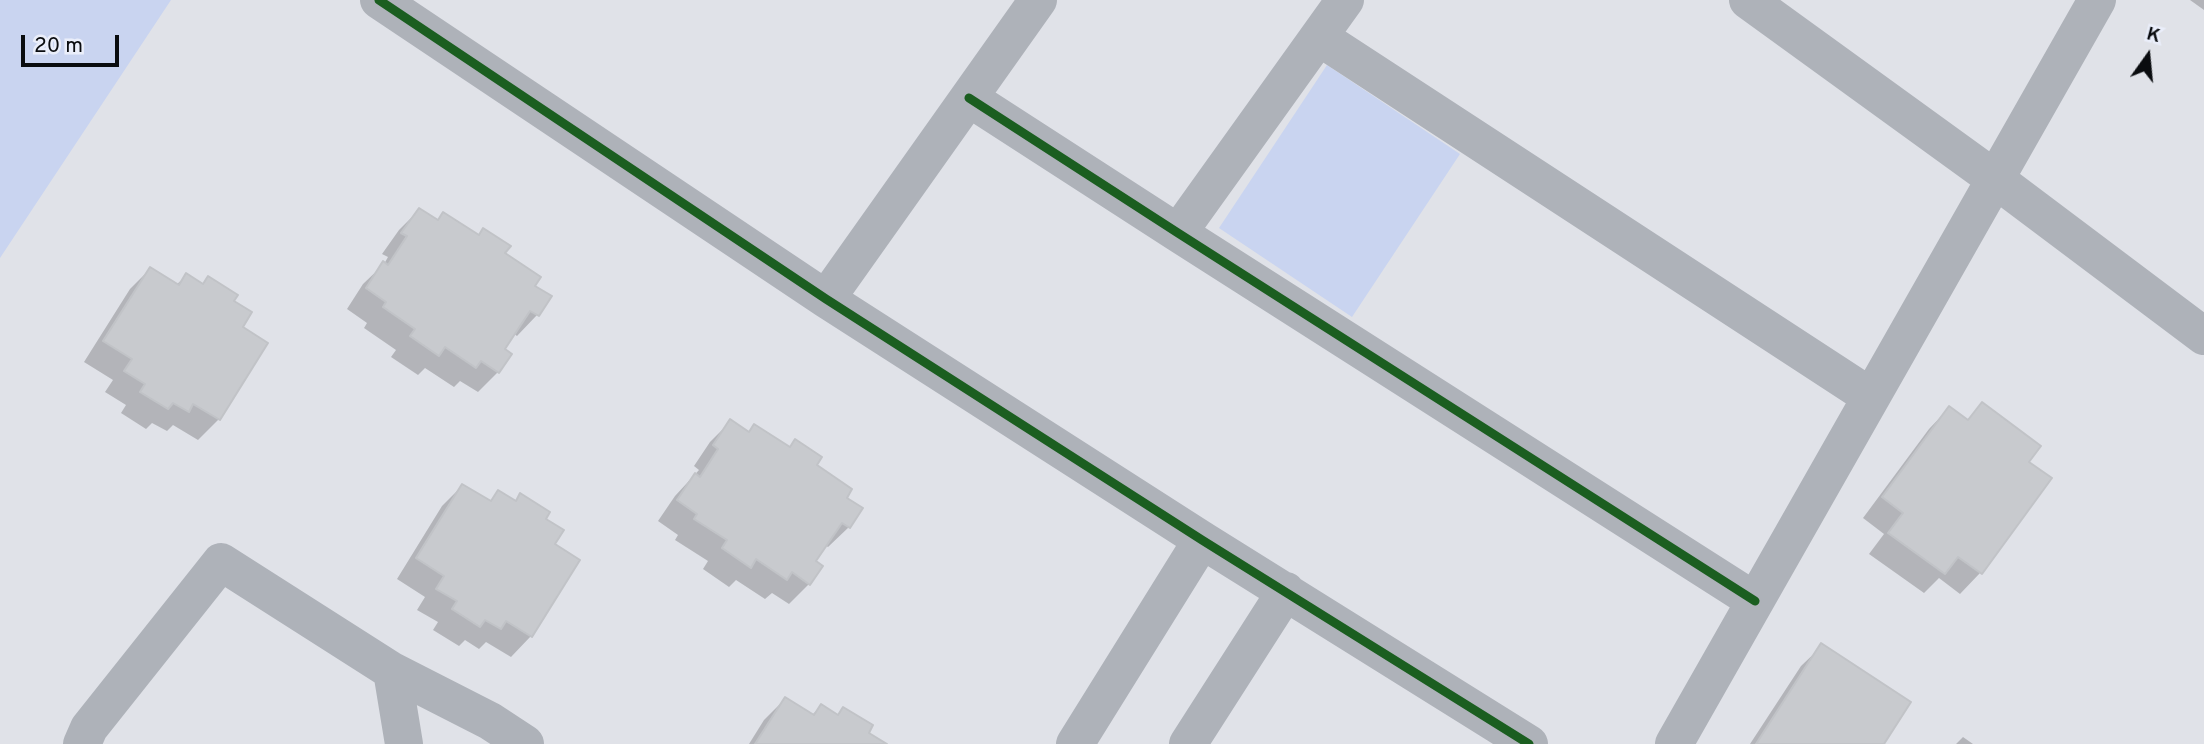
<!DOCTYPE html>
<html>
<head>
<meta charset="utf-8">
<style>
	body { margin:0 }
	#map { position:relative; width:2204px; height:744px; overflow:hidden; background:#e0e2e8; font-family:Overpass,sans-serif }
	canvas { display:block }
	.north { position:absolute; left:2113px; top:21px; width:70px; height:70px; -webkit-text-stroke:5px #eaeefa; paint-order:stroke; rotate:15deg; font-size:19px; font-weight:700; line-height:28px; text-align:center; color:#0a0c0f }
	.north::after { content:''; display:block; margin:auto; width:24px; height:32px; background:#0a0c0f; clip-path:polygon(50% 0,100% 100%,50% 72%,0 100%) }
	.scale { position:absolute; left:21px; top:35px; width:98px; height:32px; box-sizing:border-box; border:4px solid #0a0c0f; border-top:0; padding-left:9px; font-size:21px; line-height:24px; white-space:nowrap; color:#0a0c0f; -webkit-text-stroke:5px #eaeefa; paint-order:stroke }
</style>
</head>
<body>
<div id="map">
<canvas width="2204" height="744"></canvas>
<div class="north">K</div>
<div class="scale">20 m</div>
</div>
<script>
const context = document.querySelector('canvas').getContext('2d');
context.lineJoin = 'round';
function fillPath(path, color) {
  context.fillStyle = color;
  context.fill(path, 'evenodd');
}
function trace(path, color, width, dash) {
  context.strokeStyle = color;
  context.lineWidth = width;
  context.lineCap = dash ? 'butt' : 'round';
  context.setLineDash(dash || []);
  context.stroke(path);
}
fillPath(new Path2D(`
	M0 0H171L0 258Z
	M1327 65 1460 154 1352 317 1219 228Z`), '#c9d4f0');
fillPath(new Path2D(`
	M2190 0H2204V10Z
	M419 210 437 221 444 214 477 236 483 230 533 286 549 297 537 315 517 336 513 333 502 350 498 372 478 392 460 381 454 387 425 368 418 375 391 357 396 350 364 328 367 323 347 309 363 284 384 264 388 257 382 254 399 230Z
	M150 269 176 285 186 276 202 285 208 278 231 302 240 328 265 344 219 419 198 440 173 425 167 431 152 423 146 429 121 413 126 405 105 392 113 380 84 362 130 289Z
	M1982 405 2027 462 2050 479 1980 573 1960 594 1939 578 1924 593 1869 554 1884 534 1863 518 1929 429 1949 408 1966 421Z
	M730 422 748 433 755 426 789 448 795 442 844 498 849 527 828 547 825 545 813 562 809 584 789 604 772 593 765 599 736 580 729 587 703 569 708 561 675 540 678 535 658 521 675 496 699 470 694 466 710 442Z
	M462 486 489 502 498 493 514 502 521 495 544 520 553 545 531 636 511 657 486 642 479 649 465 640 459 646 433 630 438 622 417 610 425 597 397 579 442 506Z
	M1822 646 1882 744H1750L1801 666Z
	M785 699 811 716 821 706 837 716 843 709 866 733 884 744H749L764 720Z
	M1963 737 1973 744H1956Z`), '#0003');
const building = new Path2D(`
	M419 208 438 220 443 212 479 235 483 228 511 246 505 253 541 277 535 286 552 296 539 316 530 311 505 349 512 354 499 373 481 361 476 368 445 347 439 356 410 336 415 329 383 307 386 302 366 288 383 261 388 265 407 236 401 233Z
	M150 267 179 285 186 273 203 284 208 276 238 295 234 301 252 312 243 327 268 343 220 420 193 404 189 412 173 403 168 409 140 392 145 384 124 371 132 359 103 341Z
	M1982 402 2041 446 2029 462 2052 478 1982 574 1958 557 1945 574 1888 533 1903 513 1882 497 1949 406 1968 420Z
	M730 419 749 432 754 424 790 447 795 439 822 457 817 465 852 489 847 498 863 508 850 528 842 523 816 561 823 566 810 585 792 572 787 580 756 559 751 568 722 548 727 540 694 519 697 514 677 500 695 473 700 477 718 449 713 445Z
	M462 484 491 501 498 490 516 501 520 493 550 512 546 519 564 530 555 544 580 560 532 637 506 621 501 629 485 620 480 627 452 609 457 601 436 589 444 576 416 558Z
	M1821 643 1911 702 1884 744H1756Z
	M785 697 814 715 821 704 838 715 843 707 873 725 869 733 887 744H755Z`);
fillPath(building, '#c8cace');
trace(building, '#c1c3c7', 2);
trace(new Path2D(`
	M379 0 826 299 1202 540 1529 744
	M1748 0 1995 179 2204 336
	M1319 37 1871 397
	M969 98 1178 233 1755 601
	M1178 233 1345 0
	M826 299 1038 0
	M392 671 404 744
	M82 744 89 728 221 562 392 671 490 721 525 744
	M1075 744 1202 540
	M1188 744 1286 591
	M1674 744 2097 0`), '#aeb2b9', 38);
trace(new Path2D(`
	M379 0 826 299 1202 540 1529 744
	M969 98 1178 233 1755 601`), '#1b5e20', 9);
</script>
</body>
</html>
